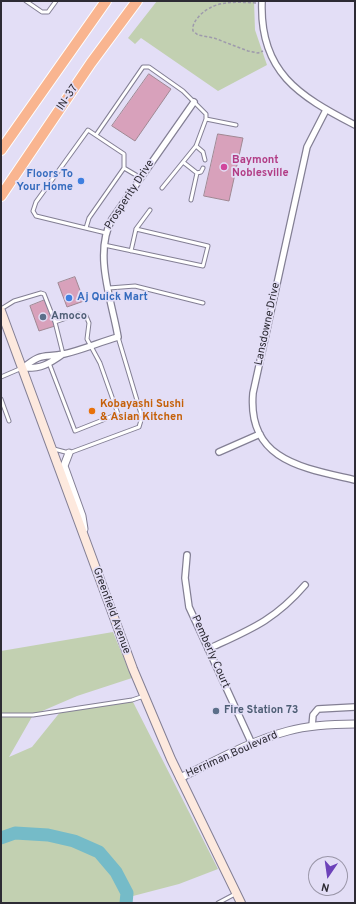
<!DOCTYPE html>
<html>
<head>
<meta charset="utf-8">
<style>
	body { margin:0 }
	#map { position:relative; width:356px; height:904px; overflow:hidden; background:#e3def6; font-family:Overpass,sans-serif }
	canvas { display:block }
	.frame { position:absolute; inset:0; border:2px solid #2d2b34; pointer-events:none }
	.north { position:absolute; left:308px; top:856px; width:40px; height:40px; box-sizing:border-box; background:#e3def6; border:1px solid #9a96a8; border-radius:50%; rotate:193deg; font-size:11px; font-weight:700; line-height:16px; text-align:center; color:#2d2b34 }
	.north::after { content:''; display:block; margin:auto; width:14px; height:18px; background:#6d42ba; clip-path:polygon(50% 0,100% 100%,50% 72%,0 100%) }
</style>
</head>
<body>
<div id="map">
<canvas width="356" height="904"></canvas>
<div class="frame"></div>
<div class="north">N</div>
</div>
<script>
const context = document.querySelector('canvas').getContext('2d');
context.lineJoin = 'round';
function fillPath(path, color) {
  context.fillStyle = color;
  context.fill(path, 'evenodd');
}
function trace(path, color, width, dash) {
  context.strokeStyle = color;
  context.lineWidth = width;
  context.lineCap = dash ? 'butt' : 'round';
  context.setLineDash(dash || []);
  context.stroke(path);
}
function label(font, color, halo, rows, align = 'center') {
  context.font = font + ' Overpass,sans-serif';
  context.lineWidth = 3.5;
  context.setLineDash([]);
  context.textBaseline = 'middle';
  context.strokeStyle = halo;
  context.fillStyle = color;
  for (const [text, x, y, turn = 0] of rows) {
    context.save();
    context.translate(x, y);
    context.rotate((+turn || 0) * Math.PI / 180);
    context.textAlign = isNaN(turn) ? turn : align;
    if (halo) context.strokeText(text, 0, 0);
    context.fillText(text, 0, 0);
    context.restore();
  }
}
fillPath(new Path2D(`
	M157 1H254L255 30 267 65 218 91 141 38 135 44 128 38Z
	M113 632 132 678 77 696 33 715 9 757 32 747 61 711 132 700 218 869 179 884 133 896 132 903H1V651Z`), '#c2d0b1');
trace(new Path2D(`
	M1 838 15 833 48 835 74 841 99 852 116 872 127 893 126 903`), '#75bbc8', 13);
const building = new Path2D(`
	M149 74 171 89 135 141 112 126Z
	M218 134 243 138 229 201 204 196Z
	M75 277 84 301 67 307 58 283Z
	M45 300 55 326 39 331 30 306Z`);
fillPath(building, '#d8a1bb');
trace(building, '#a08893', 1);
const service = new Path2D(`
	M26 1 42 12H48L56 1
	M206 119 236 125
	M96 135 143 67H149L183 91 206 114V119L196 146 162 188
	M196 146 203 152 205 160
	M183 162 197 173 201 172 203 168
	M191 200 197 173
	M86 228 89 218 124 168
	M136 229 150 210
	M106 233 36 216 33 211 36 202 88 130 124 154V168L141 178
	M104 245 203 266 208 246 136 229 131 251
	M109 288 135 286 203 303
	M1 309 14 301 41 293 44 294 55 322 63 354
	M49 363 75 431 118 414 100 363 87 339 89 323 86 316 78 314 55 322
	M1 377 22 368
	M1 399 9 421
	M54 449 69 453 139 427 142 417 118 337
	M1 715H33L132 700 144 696
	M218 903 235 894`);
const minor = new Path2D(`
	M262 1C259 72 299 96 355 125
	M326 110 307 147 253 393C247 461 304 468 355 480
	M23 368C42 352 43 358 64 354 82 350 100 342 118 337 112 301 93 254 112 219L194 102
	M23 368C41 369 49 364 63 354
	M219 452 260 434
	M187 555 185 578 189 607 252 744
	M208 649C249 630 274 621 305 585
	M312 726 313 715 318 709 355 707`);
const tertiary = new Path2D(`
	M69 453 64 466 82 516 84 529
	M180 778C215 761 250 741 288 731 310 725 332 724 355 724`);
const secondary = new Path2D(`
	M1 311 133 669 171 759 241 903`);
const motorway = new Path2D(`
	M1 150 106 1
	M1 196 91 63 137 1`);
trace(service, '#837f94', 5);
trace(minor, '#837f94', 8);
trace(tertiary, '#837f94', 9);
trace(secondary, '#837f94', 10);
trace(motorway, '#fff', 12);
trace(new Path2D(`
	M256 3C234 2 216 0 200 15 196 20 192 24 193 31L198 35 214 38 248 51 258 53 263 51`), '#9e9aac', 1.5, [3, 2]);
trace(service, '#fff', 3);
trace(minor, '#fff', 5.5);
trace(tertiary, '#fff', 7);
trace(secondary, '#fde9de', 8);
trace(motorway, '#f9b590', 10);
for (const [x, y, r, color] of [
	[224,167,4,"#d1479c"],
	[81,181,4,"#3f7fe0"],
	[69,298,4,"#3f7fe0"],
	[43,317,4,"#5c6f8a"],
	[92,411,4,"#e8710a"],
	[216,711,4,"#5c6f8a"]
]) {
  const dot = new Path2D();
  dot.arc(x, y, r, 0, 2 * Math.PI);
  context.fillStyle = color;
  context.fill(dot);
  trace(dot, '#e3def6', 1.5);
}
label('11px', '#2d2b34', '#e3def6', [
	["IN-37",68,98,-56],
	["Prosperity Drive",130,195,-57],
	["Lansdowne Drive",268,324,-78],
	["Greenfield Avenue",111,611,70],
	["Pemberly Court",210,652,66],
	["Herriman Boulevard",232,755,-24]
]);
label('bold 11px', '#b23c85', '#e3def6', [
	["Baymont",232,161],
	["Noblesville",232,174]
], 'left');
label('bold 11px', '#366cbe', '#e3def6', [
	["Floors To",73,175],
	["Your Home",73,188],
	["Aj Quick Mart",77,298,"left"]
], 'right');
label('bold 11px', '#4e5e75', '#e3def6', [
	["Amoco",51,317],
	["Fire Station 73",224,711]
], 'left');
label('bold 11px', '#c56008', '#e3def6', [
	["Kobayashi Sushi",100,405],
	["& Asian Kitchen",100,418]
], 'left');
</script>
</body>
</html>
